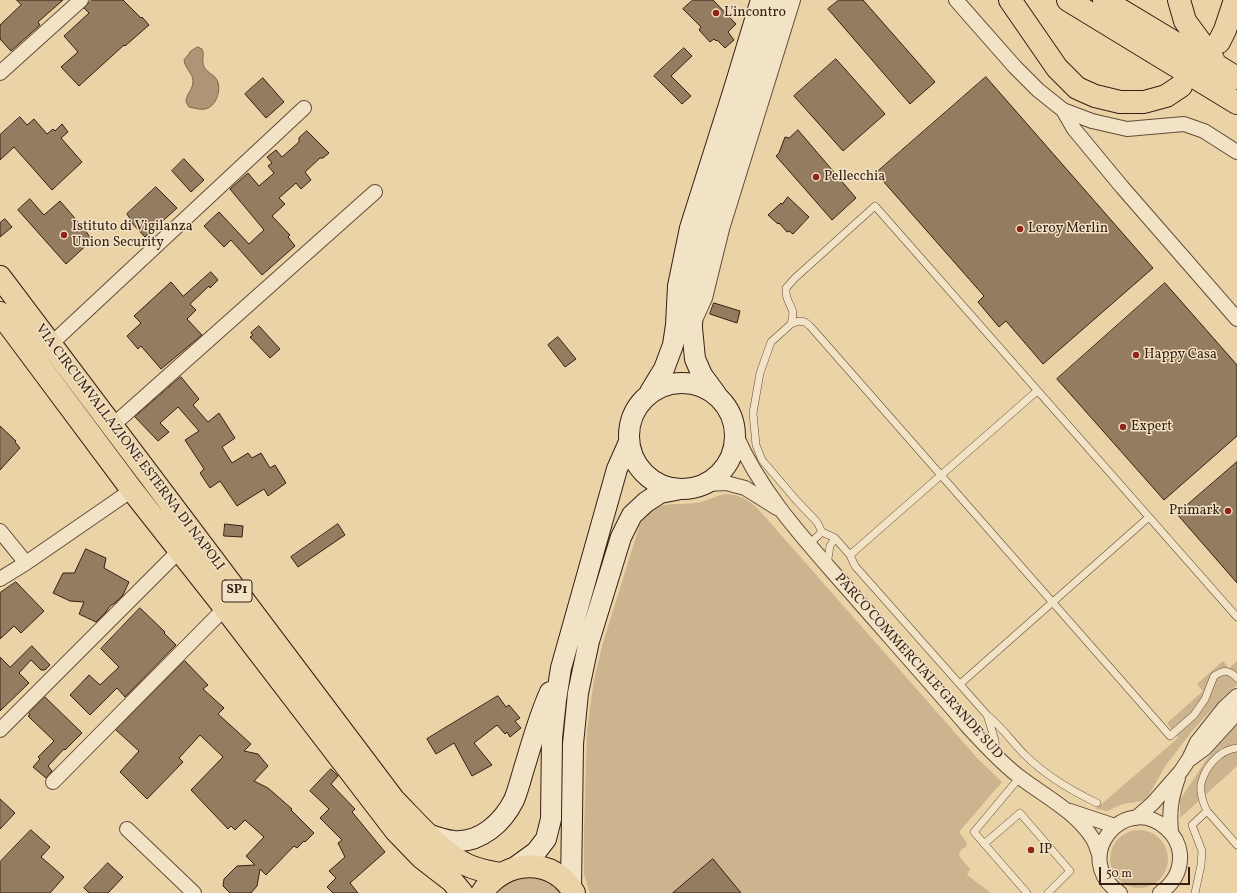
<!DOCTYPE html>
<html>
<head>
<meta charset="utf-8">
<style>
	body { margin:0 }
	#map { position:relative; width:1237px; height:893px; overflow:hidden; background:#ebd3a8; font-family:Vollkorn,serif }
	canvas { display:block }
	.scale { position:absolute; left:1099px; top:867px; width:91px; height:18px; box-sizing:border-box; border:2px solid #361e13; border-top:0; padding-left:5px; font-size:12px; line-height:14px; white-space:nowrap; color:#361e13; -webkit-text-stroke:3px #f2e2c6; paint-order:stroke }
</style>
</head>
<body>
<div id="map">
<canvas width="1237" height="893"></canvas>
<div class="scale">50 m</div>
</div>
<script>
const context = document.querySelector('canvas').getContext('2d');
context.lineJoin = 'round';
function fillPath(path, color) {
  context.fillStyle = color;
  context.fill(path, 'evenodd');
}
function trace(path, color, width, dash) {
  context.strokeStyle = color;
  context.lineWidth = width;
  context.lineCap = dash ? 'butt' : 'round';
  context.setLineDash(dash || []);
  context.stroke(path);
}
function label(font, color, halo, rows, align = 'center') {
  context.font = font + ' Vollkorn,serif';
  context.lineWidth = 3;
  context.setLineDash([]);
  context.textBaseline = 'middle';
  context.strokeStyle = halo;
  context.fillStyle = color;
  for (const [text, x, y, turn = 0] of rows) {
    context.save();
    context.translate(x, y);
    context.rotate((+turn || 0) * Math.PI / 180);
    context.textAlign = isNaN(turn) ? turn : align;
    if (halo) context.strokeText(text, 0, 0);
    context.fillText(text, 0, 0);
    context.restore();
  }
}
fillPath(new Path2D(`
	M725 494C739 494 749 500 759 510L950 727 977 758 1002 782 959 832 967 843 966 847C961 849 960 851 959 856L970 869 967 875 991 893H590L584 875V830L587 730 594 680 602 646 640 524C656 499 669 506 695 503 705 502 715 496 725 494Z
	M1223 661 1229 668 1237 661V685L1223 697 1193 730 1166 765 1147 798 1142 801 1123 804 1107 811 1096 809 1178 738 1167 723 1203 691 1197 684Z
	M1237 725V766L1180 818V800L1206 760Z
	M1110 859a29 29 0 1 1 58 0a29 29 0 1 1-58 0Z
	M529 877C546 879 551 883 564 893H496C506 883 515 879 529 877Z`), '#ccb48f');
const water = new Path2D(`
	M198 47 202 49C205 55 201 60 204 67 207 73 214 74 217 80 222 90 216 107 205 109 200 110 194 108 189 107L186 102C186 94 193 90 193 81 193 73 185 69 184 60L191 51Z`);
fillPath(water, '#ad9575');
trace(water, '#7d654e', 1);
const building = new Path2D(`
	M17 0H63L38 22 40 25 11 51 0 39V25L21 5Z
	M92 0H123L141 18 142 17 149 25 125 46 124 45 79 86 61 67 78 52 64 36 89 13 84 8Z
	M693 0H713L736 24 728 32 734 40 725 48 717 40 716 41 714 39 710 42 699 30 701 27 683 9Z
	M839 0H863L935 82 910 104 828 9Z
	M684 48 692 56 671 76 691 96 682 104 654 76Z
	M836 59 885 114 843 151 794 96Z
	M986 77 1153 268 1043 364 1006 321 999 327 978 302 984 296 876 173Z
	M263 78 284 102 266 118 245 94Z
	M20 117 27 125 34 119 47 134 53 129 55 131 62 124 68 132 61 138 82 162 52 190 14 147 0 160V135Z
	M798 130 856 198 832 220 776 156 779 153 785 137 789 138Z
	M307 131 329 153 323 158H320L305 172 311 180 301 189 296 183 279 198 285 204 272 216 290 235 288 237 295 246 262 275 231 240 224 247 204 226 219 212 249 244 264 230 230 189 248 173 259 186 274 173 268 166 272 163 267 157 276 150 282 157 299 142V138Z
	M184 159 204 180 191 192 172 171Z
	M156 187 177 208 145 237 130 221 131 220 127 214Z
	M788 197 809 217 793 234 789 231 787 232 779 223 778 224 768 215 781 203 782 204Z
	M30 199 44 215 60 201 85 230 92 240 66 264 18 210Z
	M5 219 12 227 0 237V223Z
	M211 272 218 280 210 288 209 286 190 304 196 310 187 319 202 335 161 369 141 346 138 349 127 336 141 323 134 316 171 282 183 296Z
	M1165 283 1237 365V436L1164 500 1057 379Z
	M714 303 740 311 737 323 710 314Z
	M259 326 280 349 270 358 250 337 253 335 251 333Z
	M558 337 576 359 565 367 548 345Z
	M181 377 199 399 193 405 208 422 219 413 235 438 222 447 232 463 248 453 252 458 261 453 270 468 275 465 286 483 268 496 264 489 237 506 220 481 210 488 200 473 204 469 185 440 199 431 178 407 160 423 169 432 158 441 135 417Z
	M0 426 16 441 15 442 20 448 0 470Z
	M1237 462V583L1177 514Z
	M225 524 243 526 242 537 224 536Z
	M338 524 345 535 298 567 291 557Z
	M86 549 106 558 104 568 129 582 123 595 115 603 110 606 106 612 96 622 79 614 84 602 70 601 53 593 63 573H74Z
	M16 582 44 611 21 633 14 626 0 639V593Z
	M140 608 165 632 164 633 176 645 125 697 117 688 90 715 70 695 89 675 100 685 119 667 101 649Z
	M32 646 50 665 45 670H41L31 660 19 673 29 683 0 711V657L10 667Z
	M185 661 208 685 203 689 224 708 218 714 251 744 244 751 258 754 268 766 254 781 268 788 292 809 291 810 314 833 305 842 304 841 297 848 294 846 266 875 260 869 257 886 251 893H230L223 886 224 879 237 866 255 865 246 856 264 837 245 820 235 830 231 826 228 829 191 790 223 757 200 735 179 758 183 762 147 799 120 772 139 751 116 730Z
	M498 696 506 707 509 705 520 718 515 721 521 728 510 737 507 732 505 734 497 725 474 743 492 765 472 776 454 743 436 754 427 739Z
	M45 697 82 733 65 750 64 749 48 766 52 771 46 778 33 767 40 759 38 757 54 741 28 716 30 715 29 713Z
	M331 769 338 776 331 784 355 809 352 812 385 852 350 883 358 893H333L327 887 336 878 329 871 345 857 338 843 342 840 320 818 329 809 310 791Z
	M0 799 15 813 0 829Z
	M31 830 50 847 41 857 64 877 50 893H0V862Z
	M713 859 741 893H673Z
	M108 863 123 877 108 893H89L84 888Z`);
fillPath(building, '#947c60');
trace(building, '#361e13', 1);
const lane = new Path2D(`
	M791 324C795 309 792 311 787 298 786 295 786 292 786 288L795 278 875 206 1237 617
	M809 544 822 532
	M850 555 1037 391
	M827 565 830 546 835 538
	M960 684 1149 517
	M987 715C1002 727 1012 742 1025 755 1045 775 1072 791 1097 803
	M1237 748C1219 750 1205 767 1201 784 1200 793 1203 803 1207 811L1237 845
	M996 754 995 740 987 715 855 566 850 555 835 538 822 532 817 522 797 501 762 460 756 445 753 413 760 373 771 342 791 324 799 321 805 322 810 326 1170 736 1194 715 1205 699 1214 676C1224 670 1228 669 1237 678
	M1020 777 974 832 1027 893
	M984 844 1020 813 1070 871 1048 893
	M1195 893 1201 865 1202 851 1192 825 1207 811`);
const street = new Path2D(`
	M956 0 1015 67 1038 90 1063 110 1092 121 1127 129 1184 124 1204 131 1237 152
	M0 73 81 0
	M1063 110 1074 129 1122 187 1237 319
	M695 320 705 298 722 229 793 0
	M51 344 304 108
	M112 426 375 192
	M736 435C761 493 805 540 846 587 887 634 929 681 970 729 986 746 1002 764 1021 778 1046 797 1076 812 1093 839 1096 844 1097 849 1099 854
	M707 484 726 483 745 488 777 508
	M0 531 26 563
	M0 579 26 563 132 490
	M0 730 179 551
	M1190 759 1205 748 1237 713
	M53 782 225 608
	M1070 811 1115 826
	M1136 818 1153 803 1181 771 1189 759 1197 742 1224 708 1237 696
	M127 829 194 893
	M1171 832C1169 811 1171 798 1178 778
	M1120 893C1069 859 1124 791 1166 828 1174 835 1179 844 1180 854 1181 871 1173 884 1160 893`);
const secondary = new Path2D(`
	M629 436a53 53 0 1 1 106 0a53 53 0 1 1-106 0Z
	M650 392 664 369 673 345 676 325 678 286 690 228 734 89 761 0
	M716 394 702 375 695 359 692 328 693 290 702 250 778 0
	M428 834C436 837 445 840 454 841 481 843 503 822 514 800 519 788 522 774 526 762 533 738 540 714 550 692
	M514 868 536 852 546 839 551 819 552 738 556 700 561 668 617 469 629 442
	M571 888 573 744 578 693 589 641 621 537 632 515 646 502 660 493 676 490`);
const primary = new Path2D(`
	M0 277 394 800C414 820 442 853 467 865 477 870 489 872 500 874
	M0 313 132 490 225 608 396 831 421 857 452 881 462 893
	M482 893C503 859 554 856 574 893`);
const highway = new Path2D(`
	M1010 0 1057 68 1077 88 1095 96 1120 102H1144L1166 96 1181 86
	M1068 0 1237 103
	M1104 0 1182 47 1219 67 1237 78
	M1179 0 1185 21 1213 59
	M1219 42 1225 30 1235 0`);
trace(lane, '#634b38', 8);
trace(street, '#634b38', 16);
trace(secondary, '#361e13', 22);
trace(primary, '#361e13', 24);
trace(highway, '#361e13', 24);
trace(lane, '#f2e2c6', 7);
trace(street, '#f2e2c6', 14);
trace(secondary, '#f2e2c6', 20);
trace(primary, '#ebd3a8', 22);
trace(highway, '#ebd3a8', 22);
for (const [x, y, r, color] of [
	[716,13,4,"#8f2418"],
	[816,177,4,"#8f2418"],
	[1020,229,4,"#8f2418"],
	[64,235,4,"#8f2418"],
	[1136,355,4,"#8f2418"],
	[1123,427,4,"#8f2418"],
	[1228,511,4,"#8f2418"],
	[1031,850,4,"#8f2418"]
]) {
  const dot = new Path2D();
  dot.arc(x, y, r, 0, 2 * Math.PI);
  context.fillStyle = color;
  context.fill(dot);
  trace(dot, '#f2e2c6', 1.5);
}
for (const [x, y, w] of [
	[237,591,30]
]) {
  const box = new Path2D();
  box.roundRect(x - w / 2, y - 11, w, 22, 3);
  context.fillStyle = '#f2e2c6';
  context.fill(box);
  trace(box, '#361e13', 1);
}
label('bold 13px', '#361e13', null, [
	["SP1",237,591]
]);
label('14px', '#361e13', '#f2e2c6', [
	["L'incontro",724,13],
	["Pellecchia",824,177],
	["Istituto di Vigilanza",72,227],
	["Union Security",72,243],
	["Leroy Merlin",1028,229],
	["Happy Casa",1144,355],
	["Expert",1131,427],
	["Primark",1220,511,"right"],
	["IP",1039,850]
], 'left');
label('14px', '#361e13', '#f2e2c6', [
	["VIA CIRCUMVALLAZIONE ESTERNA DI NAPOLI",129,448,53],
	["PARCO COMMERCIALE GRANDE SUD",918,667,48]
]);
</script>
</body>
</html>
